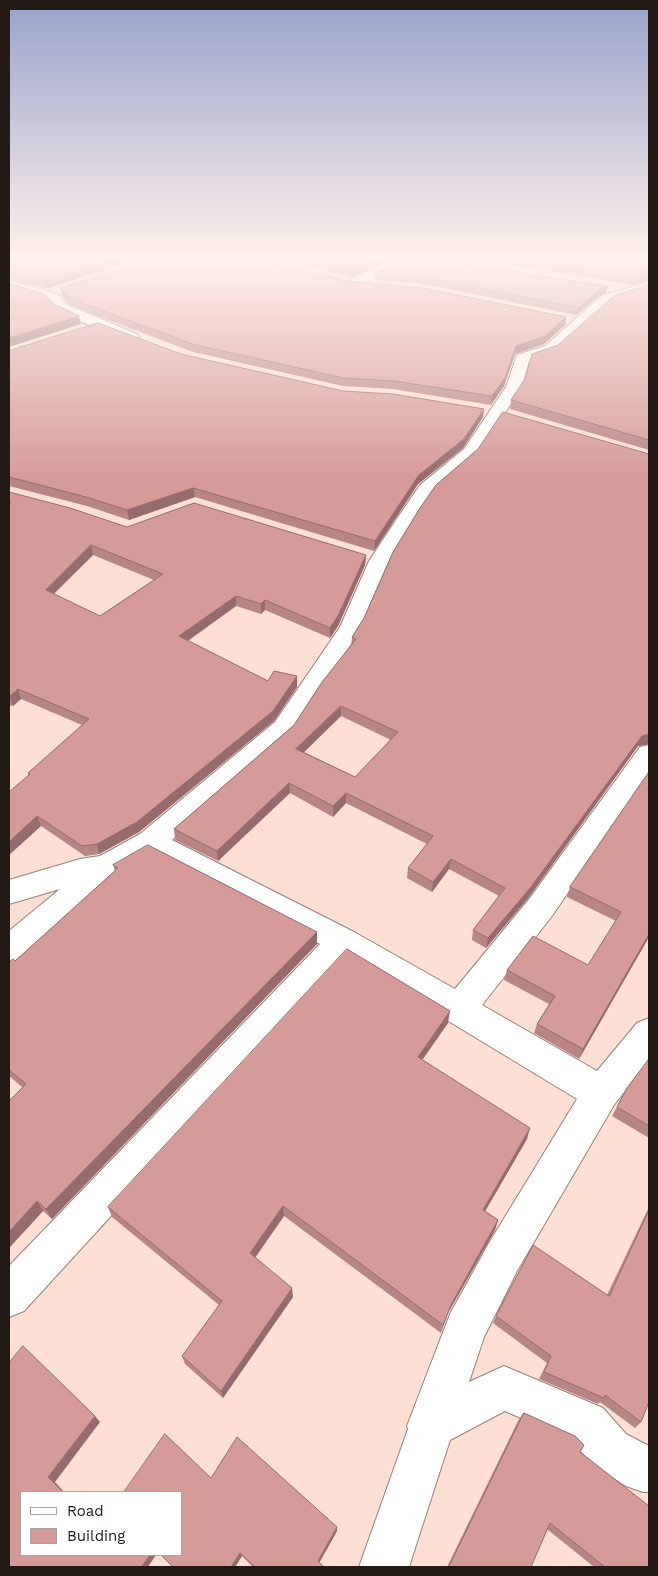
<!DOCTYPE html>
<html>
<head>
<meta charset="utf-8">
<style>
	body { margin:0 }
	#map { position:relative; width:658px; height:1576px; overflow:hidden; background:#fedfd3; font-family:"Work Sans",sans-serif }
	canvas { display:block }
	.frame { position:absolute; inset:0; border:10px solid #231915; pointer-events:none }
	.legend { position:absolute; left:20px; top:1491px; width:162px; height:65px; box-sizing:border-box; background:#fff; border:1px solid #a7a3a1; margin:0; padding:6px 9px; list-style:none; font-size:15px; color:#231915 }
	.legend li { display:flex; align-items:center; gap:10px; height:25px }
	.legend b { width:25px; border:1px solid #a7a3a1 }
</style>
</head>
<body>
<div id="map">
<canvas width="658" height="1576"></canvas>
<div class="frame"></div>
<ul class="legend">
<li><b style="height:6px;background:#fff"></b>Road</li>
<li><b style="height:14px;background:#d59b99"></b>Building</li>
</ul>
</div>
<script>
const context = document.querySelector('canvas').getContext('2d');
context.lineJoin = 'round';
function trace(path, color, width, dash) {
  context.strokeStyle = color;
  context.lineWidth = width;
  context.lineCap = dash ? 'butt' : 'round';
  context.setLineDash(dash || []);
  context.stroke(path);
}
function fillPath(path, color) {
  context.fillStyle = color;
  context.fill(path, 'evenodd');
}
const minor = new Path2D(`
	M116 258H134L144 265 143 268 110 279H100L98 276 100 273 126 265Z
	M398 258H415L359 286 354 287 347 283 349 280Z
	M9 280 59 295 66 304 137 334 139 337 137 340H127L74 319 56 310 49 301 9 288Z
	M649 282V290L611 302 555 352 529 361 522 387 476 457 434 493 418 517 391 561 362 627 293 734 172 840 354 932 455 989 530 898 640 747 649 745V774L552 916 482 1005 597 1071 637 1023 649 1018V1060L614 1105 517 1271 484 1337 469 1382 504 1366 603 1408 626 1434 649 1446V1492H643L626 1486 594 1466 571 1440 505 1411 450 1440 409 1567H359L408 1429 407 1426 450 1314 489 1243 577 1099 346 959 24 1311 9 1317V1266L320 944 151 855 116 875 20 960 9 963V931L60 889 9 904V880L80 859 100 856 140 834 275 722 340 627 369 561 398 517 420 485 464 449 506 387 517 355 545 346 601 296Z`);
trace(minor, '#9a7f74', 2);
fillPath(minor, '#fff');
fillPath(new Path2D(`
	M9 258H121L122 264 47 289 9 279Z
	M137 258H249L348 281 566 317 565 325 544 344 515 354 504 386 491 405 393 389 343 386 193 352 85 311 67 303 62 296 61 288 143 262Z
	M269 258H393L351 277Z
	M464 258H614L649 264 633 285Z
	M640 258H649V260Z
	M375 273 606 293 600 295 576 315 423 284 375 280Z
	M649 285V450L510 409 511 400 558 345Z
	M9 351 181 354 343 391 483 417 463 448 418 484 374 551 195 497 129 520 87 506 9 486Z
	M649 454V744L638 746 529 897 486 948 472 940 473 930 499 896 449 869 432 892 407 878 408 868 427 844 346 803 333 817 290 793 218 861 175 840 174 829 294 725 351 646 352 637ZM341 716 391 740 355 777 304 752Z
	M9 492 127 527 366 555 365 565 338 626 330 638 265 610 261 614 236 606 188 641 268 681 297 687 274 721 139 832 99 854 85 856 41 826 9 855V792L28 776V773L82 725 21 699 13 706 9 705ZM93 555 154 580 100 616 54 594Z
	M649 772V937L579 1059 534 1033 537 1024 549 1004 504 980 507 970 588 965 616 921 567 897 570 887Z
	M113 865 317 932V944L52 1219 43 1211 9 1248 22 1087 9 1076V962L15 961 115 871Z
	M448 1023 422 1060 527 1139 485 1211 498 1220 495 1230 448 1313 441 1333 284 1216 255 1258 293 1297 223 1398 185 1364 182 1356 219 1305 112 1217 108 1207Z
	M649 1059V1138L612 1116 617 1107Z
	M649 1207V1402L641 1422 635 1428 600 1402 598 1404 539 1379 547 1363 493 1323 496 1316 607 1295Z
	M524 1413 580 1452 649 1567H594L547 1529 531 1567H447L519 1419Z
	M211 1478 337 1531 319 1563 324 1567H253L242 1556 235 1567H173Z`), '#b78584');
fillPath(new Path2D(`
	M116 258H121L122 264 47 289 45 281Z
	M376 258H393L351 277V270Z
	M649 274V281L633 285 634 277Z
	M608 286 606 293 600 295 576 315 578 308 601 288Z
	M79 316 81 324 9 347V338Z
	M566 317 565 325 544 344 515 354 504 386 491 405 492 396 516 346Z
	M484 409 483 417 463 448 418 484 374 551 375 541 419 475Z
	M193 488 195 497 129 520 127 510Z
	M91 545 93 555 48 599 46 590Z
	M366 555 365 565 338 626 330 638V628Z
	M236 596V606L180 646 179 636Z
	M265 600V610L261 614V604Z
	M297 676V687L274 721 139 832 99 854 97 844Z
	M18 689 21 699 13 706 10 696Z
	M341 706V716L297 759 296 749Z
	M649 734V744L638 746 529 897 486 948 488 938 642 736Z
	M289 783 290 793 218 861 217 851Z
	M346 793V803L333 817V806Z
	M37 816 41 826 9 855V842Z
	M451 859 449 869 432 892 433 882Z
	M317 932V944L52 1219 46 1209Z
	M649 934V937L579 1059 583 1049Z
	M450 1011 448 1023 416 1069 418 1057Z
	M530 1128 527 1139 480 1220 483 1210Z
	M37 1201 43 1211 9 1248V1232Z
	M283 1206 284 1216 251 1263 250 1253Z
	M498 1220 495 1230 448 1313 441 1333 451 1305Z
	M292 1288 293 1297 223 1398 221 1391Z
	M95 1416 100 1422 55 1482 64 1492H63L48 1477Z
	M337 1527V1531L318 1565V1561Z
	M240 1553 242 1556 235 1567H231Z
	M150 1555H156L148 1567H141Z`), '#956c6b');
const building = new Path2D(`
	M9 258H116L45 281 9 272Z
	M144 258H249L348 281 423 288 566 317 545 336 516 346 505 378 492 396 394 381 343 378 192 344 83 303 66 295 61 288 143 262Z
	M302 258H376L351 270Z
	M405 258H428L608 286 601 288 578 308 424 277 375 273Z
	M512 258H614L649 264V274L634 277Z
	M9 283 46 295 54 304 79 316 9 338Z
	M649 285V440L511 400 525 379 532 354 558 345 614 296Z
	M98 323 181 354 343 391 393 394 484 409 464 439 419 475 375 541 193 488 127 510 86 497 9 477V351Z
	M503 412 649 454V734L642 736 531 887 488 938 473 930 505 888 451 859 433 882 408 868 433 836 346 793 333 806 289 783 217 851 174 829 294 725 322 682 356 639 352 637 364 618 393 552 420 508 436 485 478 449ZM341 706 398 732 355 777 296 749Z
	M9 492 70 508 127 527 194 503 366 555 338 616 330 628 265 600 261 604 236 596 179 636 268 681 274 671 297 676 273 711 137 822 97 844 82 846 37 816 9 842V792L30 774 28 773 89 719 18 689 10 696H9V503L11 502 9 501ZM91 545 163 574 100 616 46 590Z
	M649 772V934L583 1049 537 1024 555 996 507 970 533 936 588 965 621 912 570 887Z
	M148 845 317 932 46 1209 37 1201 9 1232V1101L26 1084 9 1070V962L13 959 15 961 118 868 113 865Z
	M347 949 450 1011 418 1057 530 1128 483 1210 498 1220 451 1305 443 1325 283 1206 250 1253 292 1288 221 1391 182 1356 222 1301 108 1207Z
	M649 1059V1126L617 1107 627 1088Z
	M649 1210V1402L641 1422 605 1395 604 1398 544 1372 551 1356 496 1316 533 1245 609 1296Z
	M23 1346 95 1416 48 1477 63 1492H21V1555H150L141 1567H9V1363Z
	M524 1413 575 1436 584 1445 580 1452 649 1506V1567H605L550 1523 531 1567H449Z
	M165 1434 211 1478 237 1437 337 1527 318 1561 324 1567H255L240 1553 231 1567H173L161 1555H181V1492H124Z`);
fillPath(building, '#d59b99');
trace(building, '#956c6b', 1);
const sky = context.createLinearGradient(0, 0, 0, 479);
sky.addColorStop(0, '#98a3c9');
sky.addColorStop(0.54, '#fff1eb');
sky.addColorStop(1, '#fff1eb00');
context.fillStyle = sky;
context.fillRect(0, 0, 658, 479);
</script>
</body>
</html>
